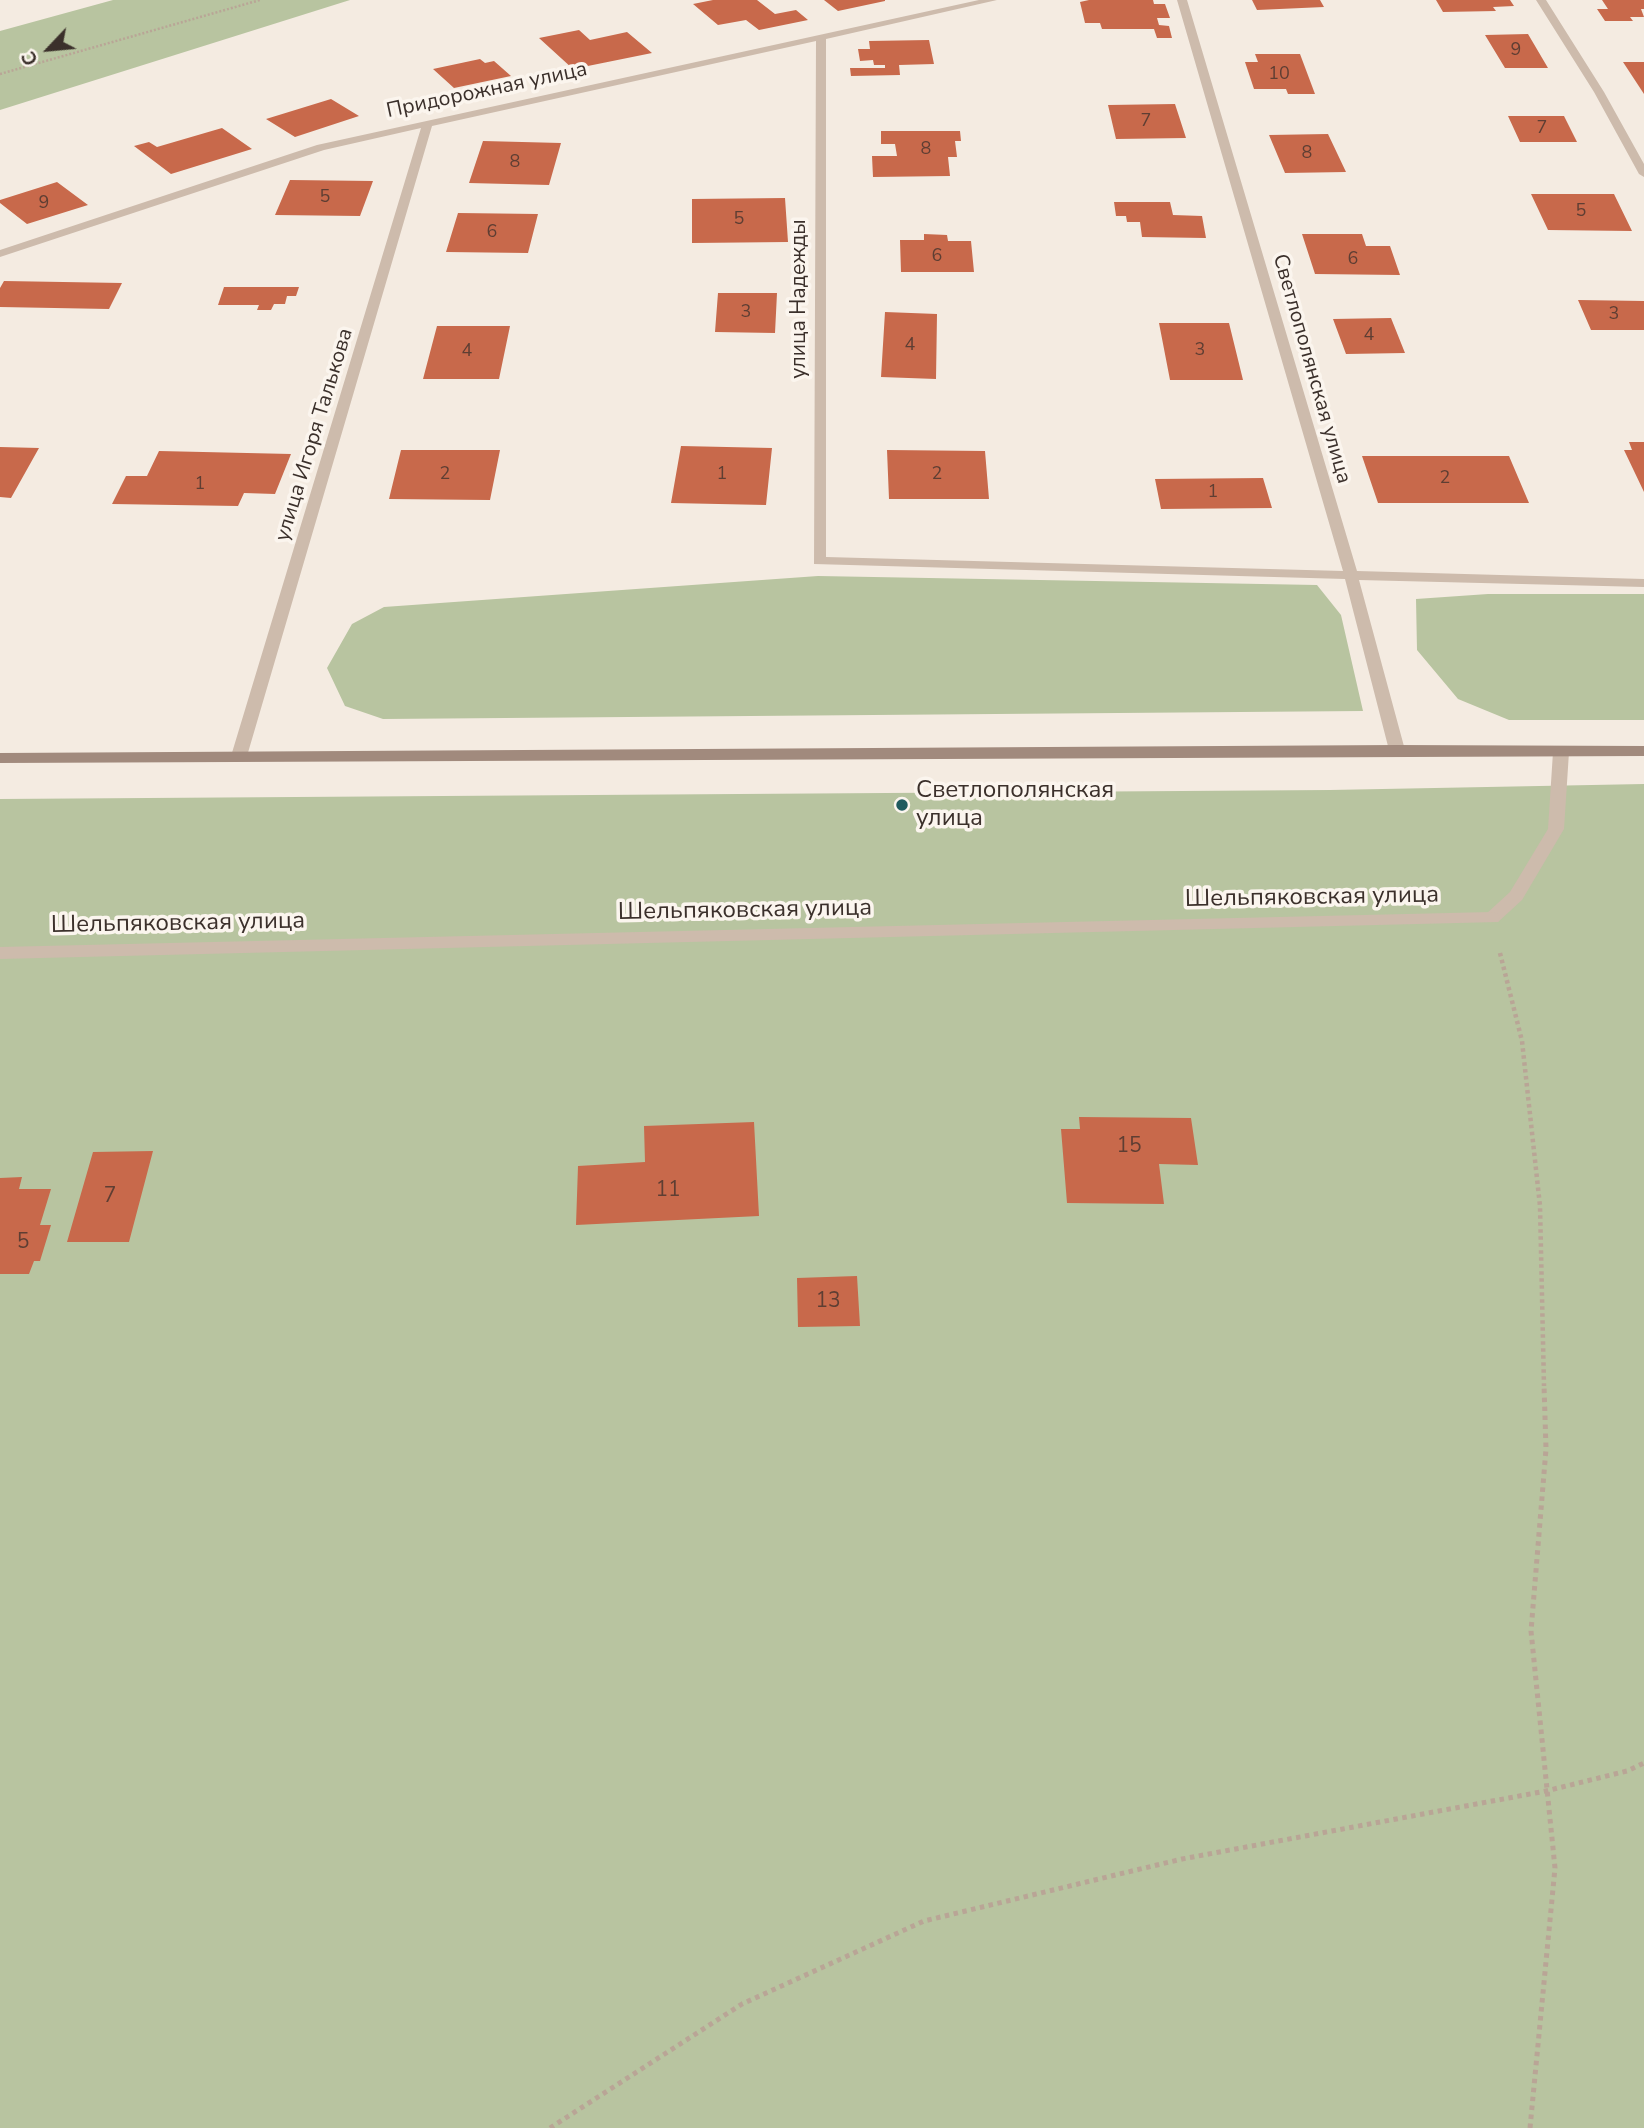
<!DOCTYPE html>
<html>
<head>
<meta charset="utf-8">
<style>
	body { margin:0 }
	#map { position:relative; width:1644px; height:2128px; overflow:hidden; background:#f4ebe1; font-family:"Nunito Sans",sans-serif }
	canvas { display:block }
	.north { position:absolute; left:14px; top:14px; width:70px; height:70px; -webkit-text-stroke:5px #fbf5ee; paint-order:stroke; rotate:244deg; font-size:19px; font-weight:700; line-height:28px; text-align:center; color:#3b302b }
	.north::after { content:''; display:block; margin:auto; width:24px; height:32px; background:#3b302b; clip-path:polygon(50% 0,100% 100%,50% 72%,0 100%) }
</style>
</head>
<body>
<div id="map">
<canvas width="1644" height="2128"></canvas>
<div class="north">С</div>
</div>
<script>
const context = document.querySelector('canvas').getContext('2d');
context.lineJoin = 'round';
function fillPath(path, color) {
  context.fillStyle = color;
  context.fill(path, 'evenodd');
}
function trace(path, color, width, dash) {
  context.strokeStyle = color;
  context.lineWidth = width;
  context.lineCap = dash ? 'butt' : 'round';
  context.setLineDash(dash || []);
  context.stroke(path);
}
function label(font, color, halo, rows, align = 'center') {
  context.font = font + ' "Nunito Sans",sans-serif';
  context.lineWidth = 7;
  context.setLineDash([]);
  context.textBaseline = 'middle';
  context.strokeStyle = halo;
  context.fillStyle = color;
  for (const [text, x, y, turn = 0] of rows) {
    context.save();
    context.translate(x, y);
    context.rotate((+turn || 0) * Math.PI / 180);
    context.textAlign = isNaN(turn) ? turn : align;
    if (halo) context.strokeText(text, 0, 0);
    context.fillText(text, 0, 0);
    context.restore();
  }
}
fillPath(new Path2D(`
	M113 0H350L0 110V31Z
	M818 576 1317 585 1341 615 1363 711 383 719 345 706 327 668 352 624 384 607Z
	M1488 594H1644V720H1509L1458 699 1417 650 1416 599Z
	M1644 784V2128H0V799L1330 790Z`), '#b8c4a0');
fillPath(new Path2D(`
	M713 0H757L775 14 796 10 808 20 759 30 746 20 718 25 693 4Z
	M824 0H885V1L838 11Z
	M1089 0H1153L1154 4H1165L1170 18H1157L1159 25 1169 26 1172 38H1157L1154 29H1102L1100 23H1085L1080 2Z
	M1252 0H1320L1324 7 1257 10Z
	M1436 0H1510L1514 6 1493 7 1496 11 1443 12Z
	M1602 0H1644V9H1641L1644 17H1630L1633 21H1605L1597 9H1608Z
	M579 30 590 40 627 32 652 53 573 69 539 38Z
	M1528 34 1548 68H1505L1485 35Z
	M929 40 934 64 899 65 900 75 851 76 850 68H885V65H874L873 60 860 61 858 49H870L869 41Z
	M1255 54H1300L1315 94H1288L1286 89H1254L1245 62H1258Z
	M480 59 485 63 494 61 511 76 454 88 433 69Z
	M1623 62H1644V94Z
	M331 99 359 116 295 137 266 119Z
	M1175 104 1186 138 1116 139 1108 105Z
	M1508 116H1564L1577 142H1520Z
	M222 128 252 149 171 174 134 146 149 142 157 147Z
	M881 131H960L961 141H955L957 157H948L950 176 873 177 872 156H897L895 144H881Z
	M1328 134 1346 172 1285 173 1269 135Z
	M483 141 561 143 549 185 469 183Z
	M290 180 373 181 360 216 275 215Z
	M57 182 88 205 27 224 0 203V200Z
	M1531 194H1614L1632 231 1548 230Z
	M785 198 788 242 692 243V199Z
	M1114 202H1170L1173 215 1202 216 1206 238 1142 237 1140 222H1127L1126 216H1116Z
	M458 213 538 214 528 253 446 252Z
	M924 234 947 235 948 241H971L974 272H901L900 240H924Z
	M1302 234H1362L1366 246H1390L1400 275 1315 274Z
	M4 281 122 283 109 309 0 307V288Z
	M224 287H299L296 296H287L285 304H274L271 310H257L259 305H218Z
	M718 293H777L775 333 715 332Z
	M1578 300 1644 301V330H1591Z
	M885 312 937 314 936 379 881 377Z
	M1391 318 1405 353 1346 354 1333 319Z
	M1159 323H1229L1243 380H1170Z
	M437 326H510L499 379H423Z
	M1629 442H1644V492L1624 450H1632Z
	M681 446 772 448 766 505 671 503Z
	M0 447 39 448 11 498 0 497Z
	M401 450H500L490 500 389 499Z
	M887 450 985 451 989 499H889Z
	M159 451 291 454 275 494 244 493 238 506 112 504 126 476H147Z
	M1362 456H1509L1529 503H1378Z
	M1263 478 1272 508 1161 509 1155 479Z
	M1079 1117 1191 1118 1198 1165 1159 1164 1164 1204 1067 1203 1061 1129H1080Z
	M754 1122 759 1216 576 1225 578 1166 645 1162 644 1126Z
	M153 1151 129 1242H67L93 1152Z
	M22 1177 19 1189H51L40 1225H51L40 1261H34L29 1274H0V1178Z
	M857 1276 860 1326 798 1327 797 1278Z`), '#c8694b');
trace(new Path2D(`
	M0 74 260 0`), '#b9a596', 2.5, [2, 2]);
trace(new Path2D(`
	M1500 953 1522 1041 1540 1206 1544 1386`), '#b9a596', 4.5, [3.5, 3.5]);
trace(new Path2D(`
	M550 2128 742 2004 924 1921 1182 1859 1546 1791 1627 1771 1644 1763
	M1530 2128 1555 1868 1531 1631 1546 1449 1544 1385`), '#b9a596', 5, [4.5, 4.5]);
fillPath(new Path2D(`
	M1561 747 1569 752 1564 829 1522 900 1498 922H1486L1484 918 1486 914 1510 892 1548 829 1553 752Z`), '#cdbbac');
fillPath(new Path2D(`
	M979 0H997L826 39V557L1343 571 1177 0H1187L1357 571 1644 579V587L1359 580 1405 750 1397 755 1389 750 1345 579 814 564 816 41 432 126 247 756 244 759H234L231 756 421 128 324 150 0 257V250L317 145Z
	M1536 0H1546L1604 92 1644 164V177L1639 174 1594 92Z
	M1492 912 1498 914 1500 918 1498 922 0 959V947Z`), '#cdbbac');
fillPath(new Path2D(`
	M1397 745 1644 746V756L0 763V753Z`), '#a18a7d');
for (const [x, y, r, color] of [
	[902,805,7,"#1f5a5e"]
]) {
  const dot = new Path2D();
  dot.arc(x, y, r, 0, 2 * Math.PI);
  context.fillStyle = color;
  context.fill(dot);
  trace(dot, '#fbf5ee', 2.5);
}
label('18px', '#5e3e33', null, [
	["9",1516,51],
	["10",1279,75],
	["7",1146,122],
	["7",1542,129],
	["8",926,150],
	["8",1307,154],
	["8",515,163],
	["5",325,198],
	["9",44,204],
	["5",1581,212],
	["5",739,220],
	["6",492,233],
	["6",937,257],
	["6",1353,260],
	["3",746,313],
	["3",1614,315],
	["4",1369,336],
	["4",910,346],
	["3",1200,351],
	["4",467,352],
	["2",445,475],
	["1",722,475],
	["2",937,475],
	["2",1445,479],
	["1",200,485],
	["1",1213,493]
]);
label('21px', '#3b302b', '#fbf5ee', [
	["Придорожная улица",487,91,-12],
	["улица Надежды",800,299,-90],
	["Светлополянская улица",1311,369,74],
	["улица Игоря Талькова",315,435,-73]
]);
label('21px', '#5e3e33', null, [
	["15",1129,1147],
	["11",668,1191],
	["7",110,1197],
	["5",23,1243],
	["13",828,1302]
]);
label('24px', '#3b302b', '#fbf5ee', [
	["Светлополянская",916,791],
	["улица",916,819]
], 'left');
label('24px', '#3b302b', '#fbf5ee', [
	["Шельпяковская улица",1312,898,-1],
	["Шельпяковская улица",745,911,-1],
	["Шельпяковская улица",178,924,-1]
]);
</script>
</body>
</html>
